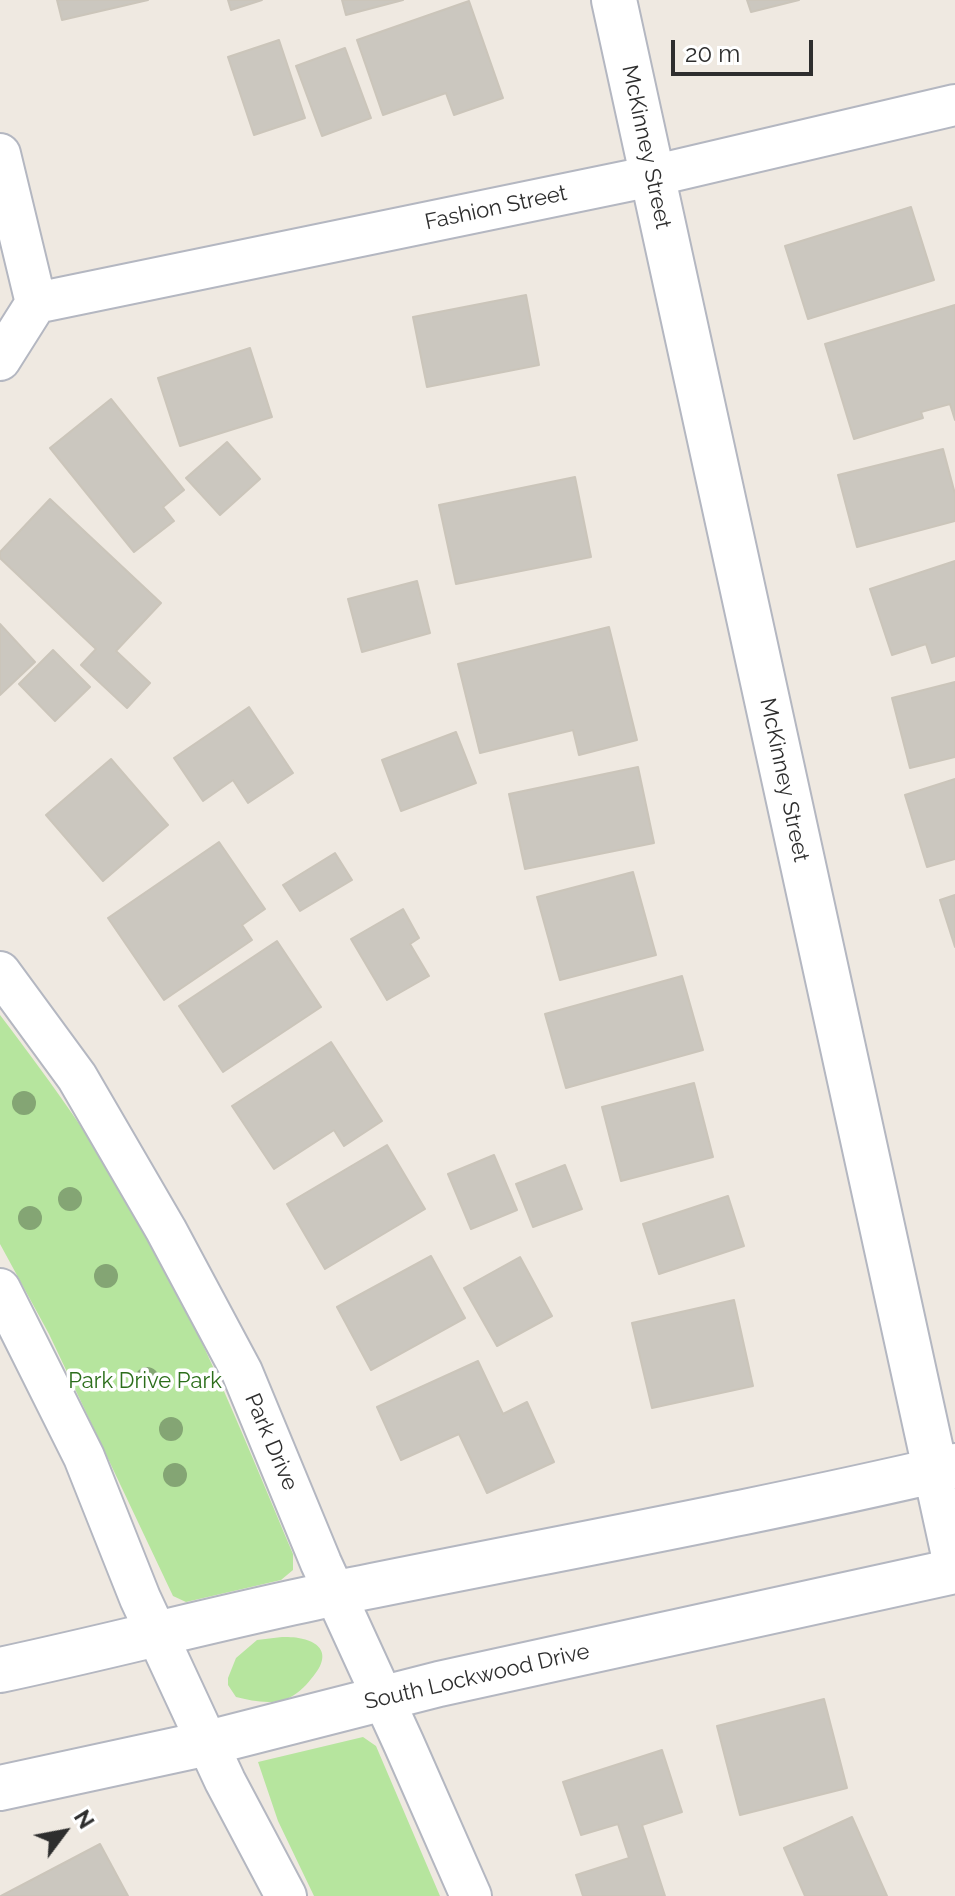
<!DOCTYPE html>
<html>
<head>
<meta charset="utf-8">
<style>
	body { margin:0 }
	#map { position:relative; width:955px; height:1896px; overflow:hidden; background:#efe9e1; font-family:Raleway,sans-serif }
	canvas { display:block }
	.north { position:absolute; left:24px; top:1792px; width:80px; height:80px; -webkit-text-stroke:6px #fff; paint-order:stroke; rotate:58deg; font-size:22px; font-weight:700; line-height:32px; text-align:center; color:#2e2e2e }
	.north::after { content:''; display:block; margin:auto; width:28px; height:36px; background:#2e2e2e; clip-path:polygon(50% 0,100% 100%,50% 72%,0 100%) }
	.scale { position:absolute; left:671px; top:40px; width:142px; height:36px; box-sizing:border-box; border:4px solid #2e2e2e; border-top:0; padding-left:10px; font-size:24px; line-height:28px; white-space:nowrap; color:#2e2e2e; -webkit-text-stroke:6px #fff; paint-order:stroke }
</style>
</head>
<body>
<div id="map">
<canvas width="955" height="1896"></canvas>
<div class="north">N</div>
<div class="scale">20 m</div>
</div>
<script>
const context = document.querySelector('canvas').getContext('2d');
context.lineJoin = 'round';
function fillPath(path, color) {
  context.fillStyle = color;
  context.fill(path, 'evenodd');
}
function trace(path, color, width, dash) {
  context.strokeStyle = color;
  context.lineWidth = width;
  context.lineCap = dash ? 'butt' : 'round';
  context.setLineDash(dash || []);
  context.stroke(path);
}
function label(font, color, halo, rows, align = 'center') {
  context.font = font + ' Raleway,sans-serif';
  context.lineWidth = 7;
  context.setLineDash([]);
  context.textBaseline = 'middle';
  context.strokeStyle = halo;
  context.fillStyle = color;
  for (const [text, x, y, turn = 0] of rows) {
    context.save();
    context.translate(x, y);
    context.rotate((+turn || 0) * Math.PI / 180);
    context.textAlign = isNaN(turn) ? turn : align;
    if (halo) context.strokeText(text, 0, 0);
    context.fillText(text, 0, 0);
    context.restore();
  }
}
fillPath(new Path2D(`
	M0 1015C54 1086 107 1159 149 1238 205 1339 248 1447 293 1554V1570L281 1580 186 1602 173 1596 49 1334 0 1244Z
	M282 1637C313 1636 338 1649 311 1679 305 1687 296 1695 287 1699 271 1705 252 1701 236 1697L228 1685V1678L236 1658 257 1640Z
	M363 1737 376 1746 440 1896H314L278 1821 258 1762Z`), '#b6e59e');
const building = new Path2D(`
	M57 0H148L62 20Z
	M228 0H262L231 10Z
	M342 0H403L346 15Z
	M747 0H799L751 12Z
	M469 1 503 98 454 115 446 93 383 115 357 40Z
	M279 40 305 118 254 135 228 57Z
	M345 48 371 118 322 136 296 66Z
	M911 207 934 280 808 319 785 246Z
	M526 295 539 365 427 387 413 317Z
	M955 305V420L950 404 921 412 923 418 854 439 825 344Z
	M250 348 272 417 180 446 158 378Z
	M111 399 184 490 163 507 174 521 134 552 50 448Z
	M227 442 260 479 220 515 186 478Z
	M943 449 955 494V521L857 547 838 475Z
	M575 477 591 557 456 584 439 505Z
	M50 499 161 603 116 651 150 683 127 708 81 665 96 649 0 558V552Z
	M955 561V656L932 663 926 644 892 655 870 589Z
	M417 581 430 633 362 652 348 599Z
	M0 624 35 662 0 695Z
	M609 627 637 740 579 755 573 730 480 753 458 664Z
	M53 650 90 687 55 721 19 684Z
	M955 682V757L910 768 892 698Z
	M249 707 293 773 248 803 233 780 203 801 174 758Z
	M456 732 476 783 401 811 382 760Z
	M111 759 168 825 103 881 46 815Z
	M638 767 654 843 525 869 509 794Z
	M955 779V859L927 867 905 795Z
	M219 842 265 909 242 925 252 940 164 1000 108 918Z
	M335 853 352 880 300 911 283 885Z
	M633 872 656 955 560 980 537 897Z
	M955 895V947L940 900Z
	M403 909 419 938 410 944 429 976 387 1000 351 939Z
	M277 941 321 1007 223 1072 179 1006Z
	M682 976 703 1050 566 1088 545 1014Z
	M331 1042 382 1121 344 1146 334 1130 274 1169 232 1106Z
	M694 1083 713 1157 621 1181 602 1107Z
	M387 1145 425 1209 325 1269 287 1204Z
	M494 1155 517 1210 471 1229 448 1174Z
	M565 1165 582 1209 533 1227 516 1184Z
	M728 1196 744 1246 659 1274 643 1224Z
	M431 1256 465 1318 371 1370 337 1307Z
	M520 1257 552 1316 497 1346 464 1288Z
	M734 1300 753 1386 652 1408 632 1323Z
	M478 1361 503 1414 527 1402 554 1462 487 1493 459 1434 401 1460 377 1407Z
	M824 1699 847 1788 740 1815 717 1726Z
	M662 1750 682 1812 642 1825 665 1896H583L576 1875 629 1858 618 1824 581 1835 563 1782Z
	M852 1817 887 1896H805L784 1848Z
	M100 1844 128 1896H1Z`);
fillPath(building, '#cbc7bf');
trace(building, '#cbc5ba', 2);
const street = new Path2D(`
	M0 154 36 303 0 360
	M36 303 652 176 955 105
	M0 972 77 1077 166 1230 242 1372 321 1563 404 1744 471 1896
	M0 1289 84 1457 140 1598 225 1781 286 1896`);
const secondary = new Path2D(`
	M614 0 955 1560
	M0 1670C113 1646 224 1616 337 1593 543 1551 750 1514 955 1466
	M0 1788 208 1743 439 1684 955 1571`);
trace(street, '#b4b7c1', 44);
trace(secondary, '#b4b7c1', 48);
trace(street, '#fff', 40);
trace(secondary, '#fff', 44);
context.fillStyle = '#84a574';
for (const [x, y] of [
	[24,1103],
	[70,1199],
	[30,1218],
	[106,1276],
	[147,1379],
	[171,1429],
	[175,1475]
]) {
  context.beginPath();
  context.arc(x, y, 12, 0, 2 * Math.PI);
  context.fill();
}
label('22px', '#2e2e2e', '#fff', [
	["McKinney Street",646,147,78],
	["Fashion Street",496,208,-12],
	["McKinney Street",784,780,78],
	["Park Drive",271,1442,67],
	["South Lockwood Drive",477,1677,-13]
]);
label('22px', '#2c6e1b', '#fff', [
	["Park Drive Park",145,1381]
]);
</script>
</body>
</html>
